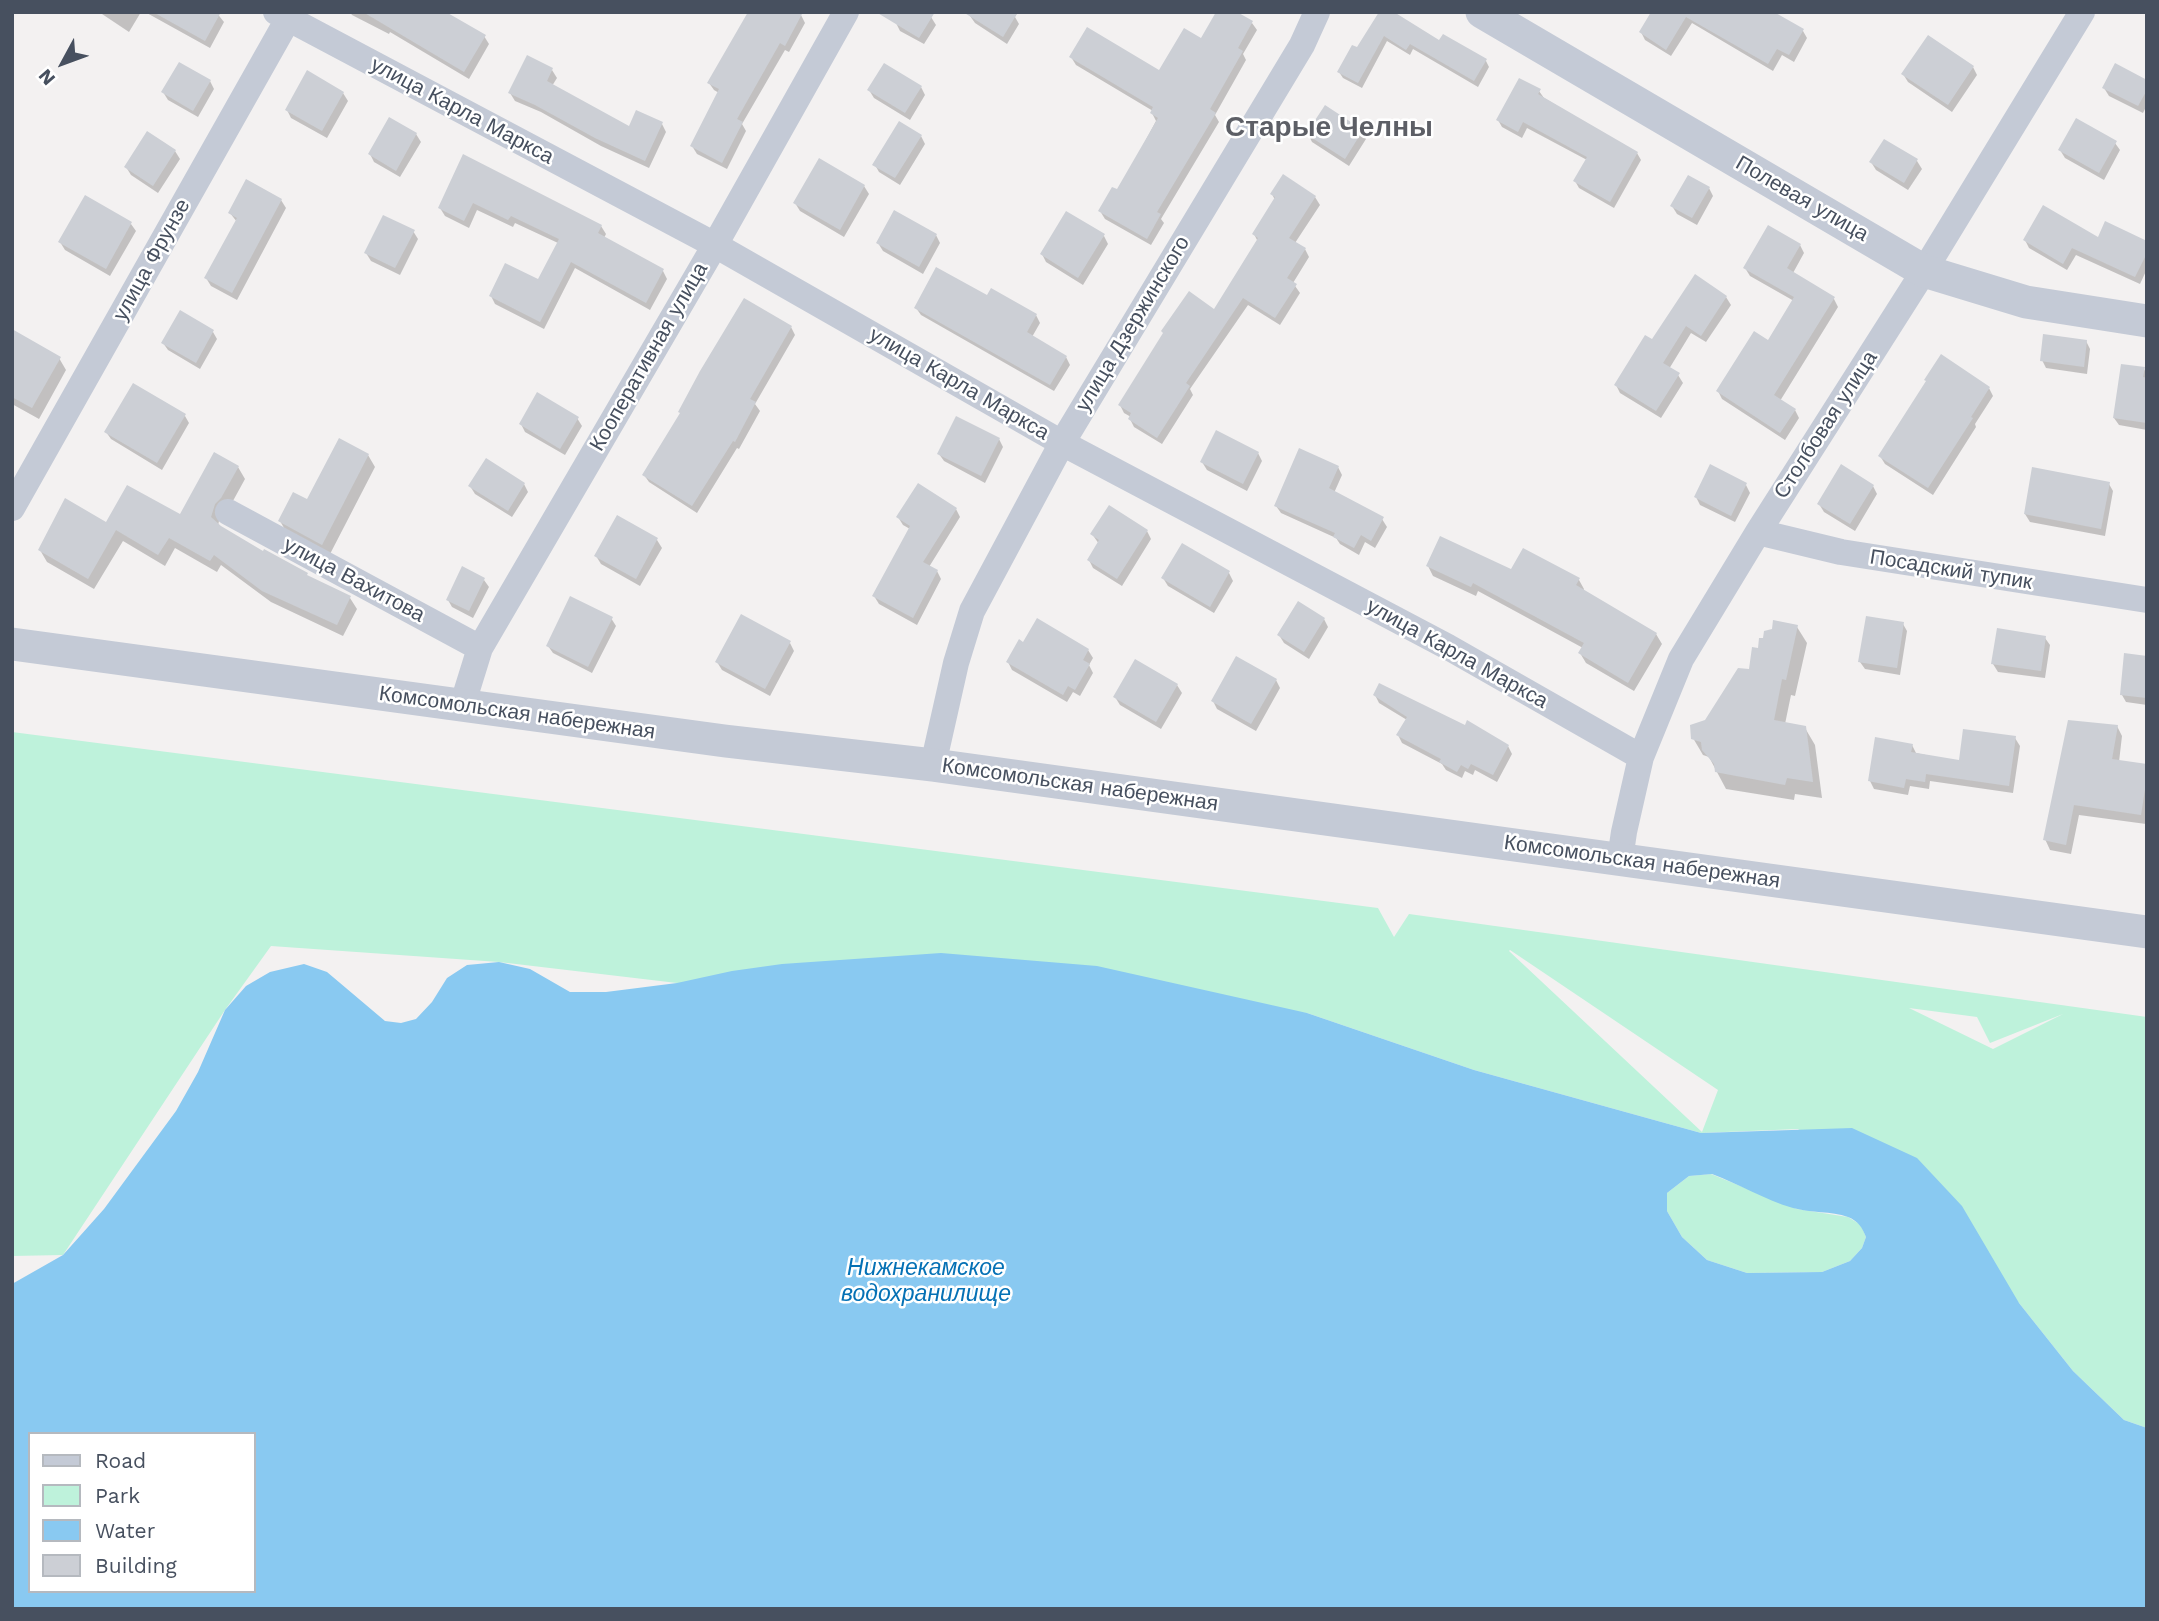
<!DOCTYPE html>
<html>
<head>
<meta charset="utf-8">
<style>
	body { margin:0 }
	#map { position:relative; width:2159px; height:1621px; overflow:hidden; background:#f3f1f1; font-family:"Work Sans",sans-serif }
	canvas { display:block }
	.frame { position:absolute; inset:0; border:14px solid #47505f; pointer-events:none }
	.legend { position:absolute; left:28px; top:1432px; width:228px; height:161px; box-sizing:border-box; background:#fff; border:2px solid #b5b9bf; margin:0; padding:9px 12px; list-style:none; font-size:21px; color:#47505f }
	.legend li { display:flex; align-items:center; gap:14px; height:35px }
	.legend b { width:35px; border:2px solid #b5b9bf }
	.north { position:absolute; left:28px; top:28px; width:70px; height:70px; -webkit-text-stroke:5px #fff; paint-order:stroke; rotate:229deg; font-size:19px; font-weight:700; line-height:28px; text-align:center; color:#47505f }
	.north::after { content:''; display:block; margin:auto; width:24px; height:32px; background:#47505f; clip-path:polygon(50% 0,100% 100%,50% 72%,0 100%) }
</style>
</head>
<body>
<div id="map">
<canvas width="2159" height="1621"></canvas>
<div class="frame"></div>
<ul class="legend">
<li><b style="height:9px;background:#c4cad6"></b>Road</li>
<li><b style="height:19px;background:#bef2db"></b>Park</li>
<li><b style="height:19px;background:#89c9f1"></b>Water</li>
<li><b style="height:19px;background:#cccfd5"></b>Building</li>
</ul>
<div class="north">N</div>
</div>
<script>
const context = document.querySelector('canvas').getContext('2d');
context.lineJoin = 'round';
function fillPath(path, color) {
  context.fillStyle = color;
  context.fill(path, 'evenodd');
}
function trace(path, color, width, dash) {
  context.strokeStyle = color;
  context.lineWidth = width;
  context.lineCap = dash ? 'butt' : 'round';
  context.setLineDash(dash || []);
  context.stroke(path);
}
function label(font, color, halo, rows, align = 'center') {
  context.font = font + ' "Work Sans",sans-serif';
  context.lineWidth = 5;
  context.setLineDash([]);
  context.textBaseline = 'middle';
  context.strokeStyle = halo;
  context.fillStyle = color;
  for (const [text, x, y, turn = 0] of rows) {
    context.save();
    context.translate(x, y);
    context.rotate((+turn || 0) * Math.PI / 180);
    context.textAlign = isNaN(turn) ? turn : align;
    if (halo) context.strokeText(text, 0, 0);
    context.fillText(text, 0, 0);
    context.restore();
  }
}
fillPath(new Path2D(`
	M12 732 1378 908 1394 937 1409 914 2147 1017V1428L2124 1420 2073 1371 2019 1303 1798 1129 1701 1133 1474 1070 1307 1013 677 983 499 962 271 946 225 1010 63 1255 12 1256ZM1510 950 1718 1090 1702 1132 1509 951ZM1909 1008 1977 1017 1990 1043 2063 1014 1993 1049Z
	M1711 1174 1797 1209 1848 1217 1861 1225 1866 1237 1862 1248 1850 1261 1822 1272 1747 1273 1707 1260 1682 1237 1667 1211V1193L1689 1176Z`), '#bef2db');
fillPath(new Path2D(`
	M941 953 1097 966 1307 1013 1474 1070 1701 1133 1852 1128 1917 1158 1962 1206 2019 1303 2073 1371 2124 1420 2147 1428V1609H12V1284L63 1255 104 1209 176 1111 198 1072 225 1010 246 986 270 972 304 964 327 972 385 1021 401 1023 416 1019 432 1002 447 978 467 965 499 962 530 969 570 992H606L677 983 732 971 782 964ZM1712 1174C1739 1184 1765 1200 1793 1208 1811 1213 1831 1211 1848 1217 1858 1221 1862 1227 1866 1237L1862 1248 1850 1261 1822 1272 1747 1273 1707 1260 1682 1237 1667 1211V1193L1689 1176ZM30 1434H254V1591H30Z`), '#89c9f1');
fillPath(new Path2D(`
	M99 12H141L129 32Z
	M145 12H216L224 22 210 48Z
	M350 12H443L484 36 489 44 469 79 390 32 389 34 352 15Z
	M1018 12 1015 17 1019 24 1007 44 975 23 970 16Z
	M1381 12 1440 42 1486 61 1489 67 1478 87 1413 49 1410 55 1387 41 1362 88 1343 78 1339 72 1357 50Z
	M1654 12 1803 31 1807 38 1794 62 1782 55 1773 71 1692 23 1671 56 1645 40 1641 32Z
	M801 15 805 23 789 52 785 50 742 124 746 131 727 169 697 154 692 146 719 93 714 90 709 83Z
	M931 17 936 25 924 44 900 31 896 23Z
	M1252 23 1257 30 1243 54 1246 60 1215 115 1219 122 1161 219 1164 223 1151 245 1105 219 1100 211 1118 192 1156 121 1152 113 1153 111 1076 65 1071 57 1160 73 1202 40Z
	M1973 67 1977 75 1952 112 1908 82 1903 74Z
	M552 70 557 78 552 86 630 128 662 124 666 132 649 168 601 146 541 112 515 101 510 93Z
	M210 81 214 89 198 117 168 100 163 92Z
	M2147 82V105L2143 113 2109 96 2104 88Z
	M921 87 925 95 910 120 874 98 869 90Z
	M1539 91 1544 98 1637 153 1641 160 1614 208 1579 188 1575 181 1587 160 1527 128 1522 138 1502 127 1498 120Z
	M343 93 348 101 327 138 291 118 287 110Z
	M1362 132 1366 139 1349 166 1312 142 1308 134Z
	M416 134 421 142 400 177 374 162 370 154Z
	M921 136 925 144 900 185 879 172 875 165Z
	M1885 141 1917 161 1922 169 1908 190 1876 170 1871 162Z
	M2115 143 2120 150 2104 180 2065 158 2060 150Z
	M175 151 180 159 158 193 131 175 126 167Z
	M464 157 601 226 606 234 604 238 663 271 667 279 650 310 575 268 544 329 495 304 491 296 539 281 558 243 515 223 513 227 477 210 469 228 445 216 440 208Z
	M864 186 869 194 844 237 800 211 795 203Z
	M1709 188 1713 196 1697 225 1677 214 1672 206Z
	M1272 194 1315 197 1320 205 1295 243 1305 249 1309 257 1293 283 1300 293 1280 325 1248 305 1190 389 1193 395 1162 444 1134 427 1130 419 1131 417 1124 413 1120 405 1214 311 1258 242 1254 234 1275 200Z
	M281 200 286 208 237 300 211 286 206 278 237 222 230 213Z
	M131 224 136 231 110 276 65 250 60 242Z
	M413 231 418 239 400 275 371 261 366 253Z
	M936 235 940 243 923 274 883 251 878 243Z
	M1104 236 1108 244 1083 285 1046 262 1042 254Z
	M2099 239 2147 243V269L2140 284 2076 255 2067 270 2029 248 2025 240Z
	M1800 245 1804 253 1793 273 1834 299 1838 307 1780 401 1795 410 1799 418 1785 440 1722 399 1718 391 1768 342 1794 301 1750 276 1745 268Z
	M988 297 1036 315 1040 323 1032 337 1066 357 1070 365 1054 391 921 315 916 308Z
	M1726 297 1731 305 1706 342 1691 333 1669 369 1678 375 1683 383 1661 418 1620 393 1616 385 1652 342Z
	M791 327 795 335 755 404 760 411 739 449 737 448 697 513 649 482 644 475Z
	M12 331 59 358 66 370 39 419 12 404Z
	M213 332 217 339 200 369 168 350 163 343Z
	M2086 341 2090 349 2087 374 2046 368 2042 360Z
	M2144 369 2147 374V430L2119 425 2114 418Z
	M1989 388 1993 396 1975 424 1976 427 1933 495 1885 464 1880 456Z
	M185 416 189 423 162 470 111 439 106 432Z
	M577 418 582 426 565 455 525 432 521 424Z
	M999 439 1003 447 985 483 944 461 939 454Z
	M1258 453 1262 461 1247 491 1207 470 1202 462Z
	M368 455 375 467 329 556 287 533 280 521Z
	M238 467 245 479 228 510 220 516 218 526 308 578 350 598 357 609 343 636 271 602 221 565 217 572 175 548 165 566 123 541 94 589 47 562 40 550 106 524 180 517Z
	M1338 467 1342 475 1334 493 1382 519 1387 527 1375 548 1365 542 1359 555 1340 544 1336 538 1281 513 1276 506Z
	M524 484 528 492 512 517 475 494 470 486Z
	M2109 484 2113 491 2105 536 2030 522 2025 514Z
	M1746 485 1750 493 1735 522 1700 505 1696 497Z
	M1873 486 1877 494 1855 531 1824 512 1819 504Z
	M956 509 960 517 929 567 937 571 941 579 917 625 879 604 874 596 910 529 903 525 898 517Z
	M617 518 657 540 662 548 640 586 601 564 596 556Z
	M1147 531 1151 539 1122 586 1093 568 1089 560 1099 544 1092 534Z
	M1428 566 1512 571 1579 580 1584 589 1583 592 1656 634 1662 644 1634 691 1586 663 1580 653 1583 648 1478 591 1476 596 1433 576Z
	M1229 573 1233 581 1214 613 1168 586 1163 578Z
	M484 580 489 587 473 618 452 607 448 600Z
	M611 618 616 626 592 673 553 653 548 646Z
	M1324 619 1328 627 1309 659 1284 643 1279 635Z
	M1037 621 1088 650 1093 658 1089 665 1093 673 1080 696 1073 692 1067 702 1012 670 1008 662 1024 644Z
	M1903 624 1907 631 1900 675 1865 669 1860 662Z
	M1797 627 1807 643 1795 696 1791 695 1785 724 1805 728 1815 745 1822 798 1795 794 1794 800 1726 789 1709 757 1703 755 1693 738 1751 671 1759 650Z
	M2045 638 2050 645 2045 678 1998 672 1993 664Z
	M790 643 794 651 770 696 722 670 717 662Z
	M2147 649V705L2126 702 2122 695 2146 657Z
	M1276 680 1280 688 1256 731 1217 709 1213 701Z
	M1177 685 1182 693 1161 729 1120 705 1115 697Z
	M1375 695 1508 746 1512 754 1497 782 1475 770 1473 775 1465 771 1462 778 1446 770 1442 764 1402 743 1398 735 1407 720 1379 703Z
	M2117 726 2122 736 2119 762 2147 766 2146 824 2079 815 2071 854 2050 850 2045 839Z
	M2015 738 2020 746 2013 793 1930 781 1929 789 1910 786 1908 795 1874 789 1870 781 1912 745 1916 753 1960 762Z`), '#0003');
fillPath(new Path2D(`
	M153 12H221L205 41Z
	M363 12H446L486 35 464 72Z
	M748 12H803L785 46 780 43 737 119 743 122 722 163 690 146 719 89 707 83Z
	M876 12H935L919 38Z
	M963 12H1018L1003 37Z
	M1216 12H1237L1253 21 1238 48 1243 51 1210 109 1216 113 1157 212 1161 214 1147 239 1098 211 1112 187 1117 189 1158 118 1150 113 1153 107 1069 57 1087 27 1159 70 1184 28 1201 38Z
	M1379 12H1394L1439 40 1443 34 1487 59 1474 81 1410 44 1406 50 1384 36 1358 83 1337 72 1352 45 1357 47Z
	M1651 12H1774L1804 29 1789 55 1777 49 1768 64 1686 17 1666 50 1639 32Z
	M1928 35 1974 66 1948 105 1901 74Z
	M527 55 553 68 547 81 629 126 636 110 663 122 645 161 595 138 535 105 508 93Z
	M179 62 211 80 193 111 161 92Z
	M884 63 922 86 905 113 867 90Z
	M2115 63 2147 80V90L2138 106 2102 88Z
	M307 70 344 92 322 131 285 110Z
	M1519 78 1541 89 1538 94 1638 152 1610 202 1573 181 1587 157 1523 122 1518 132 1496 120Z
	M1325 105 1363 130 1345 159 1306 134Z
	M389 117 417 133 396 171 368 154Z
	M2076 118 2117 141 2099 173 2058 150Z
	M899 121 922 135 895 178 872 165Z
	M147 131 176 150 153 186 124 167Z
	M1884 139 1918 159 1904 183 1869 162Z
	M463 154 602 225 598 233 664 269 646 303 571 262 540 322 489 296 505 263 538 279 559 239 511 216 508 220 473 203 464 221 438 208Z
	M819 158 865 185 840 230 793 203Z
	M1283 174 1316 196 1289 238 1306 248 1287 278 1297 284 1275 318 1243 298 1186 383 1190 386 1157 438 1128 419 1131 413 1118 405 1163 333 1161 331 1189 291 1214 309 1258 238 1252 234 1275 197 1270 194Z
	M1688 175 1710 187 1692 218 1670 206Z
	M246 179 282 199 232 293 204 278 237 218 228 213Z
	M85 195 132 222 106 269 58 242Z
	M2043 205 2098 237 2105 221 2147 241V253L2135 277 2072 248 2063 264 2023 240Z
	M894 210 937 234 919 267 876 243Z
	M1066 211 1105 234 1078 278 1040 254Z
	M383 215 415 230 395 268 364 253Z
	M1768 225 1801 244 1787 268 1835 297 1774 395 1796 409 1780 433 1716 391 1754 331 1768 340 1794 297 1743 268Z
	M936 267 987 295 991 288 1037 314 1027 332 1067 356 1050 385 914 308Z
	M1695 274 1727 296 1701 336 1686 326 1663 363 1680 373 1656 411 1614 385 1645 335 1652 339Z
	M744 298 792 326 750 399 756 402 735 442 733 441 692 506 642 475 680 413 678 412 700 371Z
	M180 310 214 330 196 363 161 343Z
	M12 329 61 357 32 408 12 397Z
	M2043 334 2087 340 2084 367 2040 361Z
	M1941 354 1990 387 1971 417 1973 418 1928 488 1878 456 1926 381 1924 380Z
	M2121 364 2145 367 2143 377 2147 378V423L2113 418Z
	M133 383 186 414 157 463 104 432Z
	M537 392 579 417 560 449 519 424Z
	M956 416 1000 438 981 476 937 454Z
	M1216 430 1259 452 1243 484 1200 462Z
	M339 438 369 454 322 545 278 521 293 492 307 499Z
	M1299 448 1339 466 1329 488 1384 517 1371 541 1361 535 1354 548 1333 537 1335 533 1274 506Z
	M214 452 239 466 221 498 215 504 211 517 221 526 263 551 264 549 308 573 307 575 351 596 337 625 262 591 214 555 210 561 169 538 158 555 116 530 88 579 38 550 65 498 106 522 127 485 180 514Z
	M486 458 525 483 508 511 468 486Z
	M1710 464 1747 483 1731 516 1694 497Z
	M1841 464 1874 485 1850 524 1817 504Z
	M2032 467 2110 482 2101 529 2024 514Z
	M918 483 957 508 923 562 938 570 913 618 872 596 910 526 896 517Z
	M1109 505 1148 530 1117 579 1087 560 1099 540 1090 534Z
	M617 515 658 538 636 579 594 556Z
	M1440 536 1511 569 1523 548 1580 578 1576 585 1657 633 1628 683 1578 653 1584 643 1473 583 1471 587 1426 566Z
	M1182 543 1230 571 1210 607 1161 578Z
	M462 566 485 578 469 611 446 600Z
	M570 596 613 617 588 667 546 646Z
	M1298 601 1325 618 1304 652 1277 635Z
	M741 614 791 641 765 689 715 662Z
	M1866 616 1904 622 1897 668 1858 662Z
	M1037 618 1089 649 1083 660 1090 664 1075 690 1068 686 1063 695 1006 662 1019 639 1023 642Z
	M1773 620 1798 625 1786 680 1782 679 1774 720 1806 726 1813 782 1787 778 1785 785 1715 772 1714 764 1702 750 1701 742 1691 739 1690 725 1705 720 1738 668 1749 669 1752 647 1758 648 1759 638H1763L1764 631 1772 629Z
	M1997 628 2046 636 2041 671 1991 664Z
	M2124 653 2147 656V698L2120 695Z
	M1236 656 1277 679 1251 724 1211 701Z
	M1135 659 1178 684 1156 722 1113 697Z
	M1379 683 1465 725 1467 720 1509 745 1493 775 1471 764 1468 769 1461 765 1457 772 1439 762 1441 759 1396 735 1407 717 1373 695Z
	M2068 720 2118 725 2112 759 2147 764V776L2141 815 2074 805 2066 845 2043 840Z
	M1963 729 2016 736 2009 786 1926 774 1925 782 1906 779 1904 788 1868 781 1875 737 1913 744 1911 752 1959 760Z`), '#cccfd5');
trace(new Path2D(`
	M276 12 715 245 1062 443 1448 647 1641 757
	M12 508 292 12
	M228 512 480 648
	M1758 532 1841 552 2147 600
	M462 706 480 648 715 245 846 12
	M933 765 956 663 972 611 1062 443 1302 45 1317 12
	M1620 859 1624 832 1641 757 1681 659 1758 532 1924 271 2082 12`), '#c4cad6', 26);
trace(new Path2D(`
	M1482 12 1924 271 2026 302 2147 321
	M12 644 725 741 933 765 2147 932`), '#c4cad6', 33);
label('21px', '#47505f', '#fff', [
	["улица Карла Маркса",462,111,28],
	["Полевая улица",1802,199,30],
	["улица Фрунзе",152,260,-61],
	["улица Дзержинского",1133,324,-59],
	["Кооперативная улица",649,357,-60],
	["улица Карла Маркса",959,384,30],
	["Столбовая улица",1826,425,-57],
	["Посадский тупик",1951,570,9],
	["улица Вахитова",354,580,28],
	["улица Карла Маркса",1457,654,29],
	["Комсомольская набережная",517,713,8],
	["Комсомольская набережная",1080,785,8],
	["Комсомольская набережная",1642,862,8]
]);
label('italic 23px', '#0571b5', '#fff', [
	["Нижнекамское",926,1268],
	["водохранилище",926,1294]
]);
label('bold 28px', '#5d5f66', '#fff', [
	["Старые Челны",1329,128]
]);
</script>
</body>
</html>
